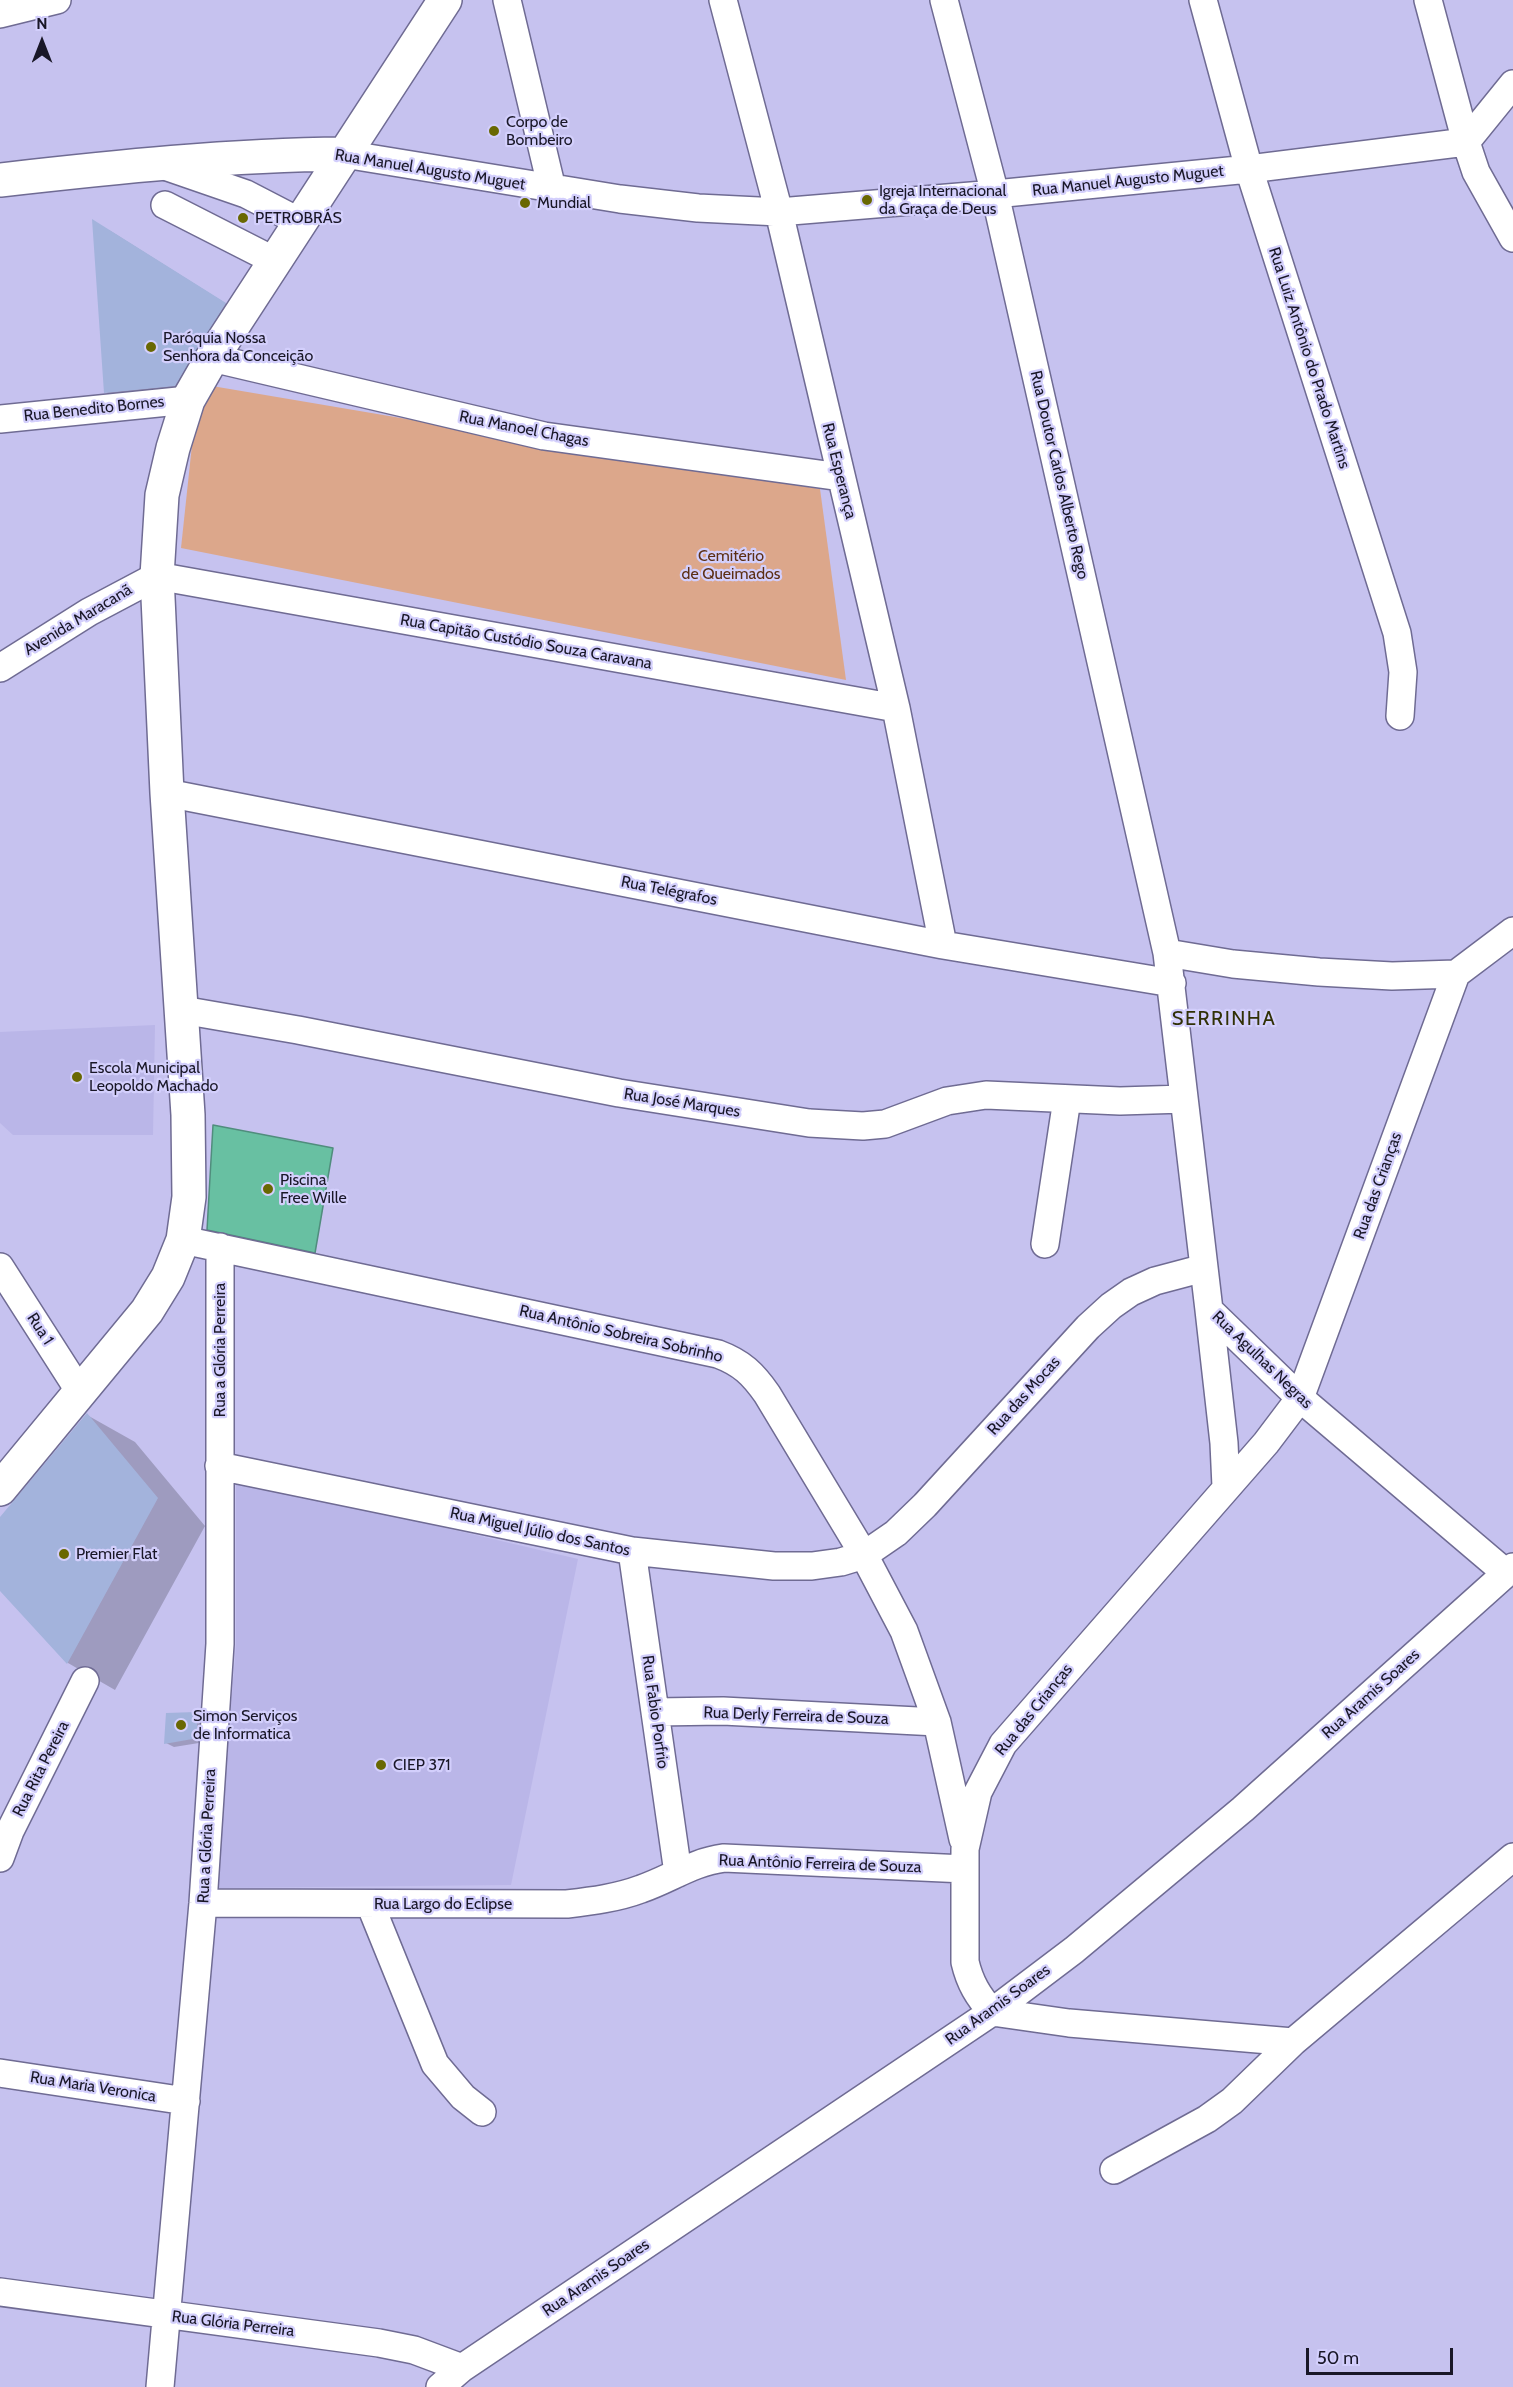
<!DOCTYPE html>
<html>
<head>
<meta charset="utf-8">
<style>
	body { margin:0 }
	#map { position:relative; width:1513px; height:2387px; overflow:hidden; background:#c6c2ef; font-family:Cabin,sans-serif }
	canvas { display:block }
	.north { position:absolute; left:12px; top:12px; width:60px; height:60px; -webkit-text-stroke:4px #d3cffc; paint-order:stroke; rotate:0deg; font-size:16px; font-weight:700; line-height:24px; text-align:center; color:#191727 }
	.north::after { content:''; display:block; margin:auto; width:21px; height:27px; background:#191727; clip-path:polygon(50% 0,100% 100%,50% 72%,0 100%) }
	.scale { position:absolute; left:1306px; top:2348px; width:147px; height:27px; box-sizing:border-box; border:3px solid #191727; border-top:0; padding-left:8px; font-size:18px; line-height:21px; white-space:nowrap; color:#191727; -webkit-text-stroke:4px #d3cffc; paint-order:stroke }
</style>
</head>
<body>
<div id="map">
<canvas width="1513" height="2387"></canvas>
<div class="north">N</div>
<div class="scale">50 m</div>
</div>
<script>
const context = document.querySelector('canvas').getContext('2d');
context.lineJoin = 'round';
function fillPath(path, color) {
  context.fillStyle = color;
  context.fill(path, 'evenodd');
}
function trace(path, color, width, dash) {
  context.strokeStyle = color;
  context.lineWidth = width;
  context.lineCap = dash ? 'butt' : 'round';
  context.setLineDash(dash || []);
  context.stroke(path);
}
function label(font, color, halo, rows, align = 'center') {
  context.font = font + ' Cabin,sans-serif';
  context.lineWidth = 4.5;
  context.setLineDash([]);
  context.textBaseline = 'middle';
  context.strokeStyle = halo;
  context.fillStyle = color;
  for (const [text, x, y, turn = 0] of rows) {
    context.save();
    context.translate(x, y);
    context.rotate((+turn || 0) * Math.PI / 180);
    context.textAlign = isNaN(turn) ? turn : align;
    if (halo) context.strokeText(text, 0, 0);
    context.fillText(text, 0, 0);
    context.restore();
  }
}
fillPath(new Path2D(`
	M155 1025 153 1135H13L0 1123V1032Z
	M236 1479 578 1559 511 1885 216 1888 236 1645Z`), '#bab6e8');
fillPath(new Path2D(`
	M212 386 820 489 846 680 181 548 195 417Z`), '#dca78b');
const water = new Path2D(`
	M213 1125 333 1148 315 1253 207 1230Z`);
fillPath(water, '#68c0a2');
trace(water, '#508d7d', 1.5);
fillPath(new Path2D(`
	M109 230 241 313 192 394 122 401 106 392Z
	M87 1415 135 1442 205 1526 115 1690 68 1663 0 1589V1520Z
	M196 1713 204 1718 205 1742 174 1747 166 1743Z`), '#0003');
fillPath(new Path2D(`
	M92 219 226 303 175 386 104 393Z
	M87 1413 158 1498 67 1664 0 1591V1517Z
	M196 1712 198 1738 164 1744 166 1713Z`), '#a3b3dc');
const minor = new Path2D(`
	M507 0 552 189
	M723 0 779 212 896 708 943 945
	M944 0 995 194 1167 953 1209 1310 1300 1398 1506 1573
	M1203 0 1249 169 1397 633 1403 672 1400 716
	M1428 0 1466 142 1476 172 1513 238
	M0 14 57 0
	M344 154 620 199 698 208 779 212 995 194 1249 169 1466 142 1513 84
	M162 165 246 194 300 222
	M165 205 275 261
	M212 358 544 436 841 477
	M0 419 188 400
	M0 668 89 612 157 576 896 708
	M167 793 943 945 1172 983
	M1167 953 1233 964 1319 972 1392 976 1456 974 1513 931
	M182 1010 298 1030 619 1093 809 1123 863 1126 885 1124 947 1101 986 1095 1120 1101 1184 1099
	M183 1240 718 1354C742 1363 753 1374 767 1394L864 1555 904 1631 937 1722 963 1839
	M1045 1244 1067 1099
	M0 1267 80 1392
	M1209 1310 1224 1443 1226 1487
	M219 1466 632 1551 774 1566H812L841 1562 864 1555 896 1533 925 1505 1088 1327 1111 1306 1131 1292 1155 1281 1204 1268
	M632 1551 678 1873
	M655 1712 723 1711 937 1722
	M0 1858 10 1831 85 1681
	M203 1903 567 1904C592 1901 617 1898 641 1889 670 1879 693 1862 724 1858L965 1869
	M370 1904 435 2064 463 2097 482 2112
	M1293 2042 1069 2023 992 2012C978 1996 970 1983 965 1962V1849L978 1792 1003 1744 1266 1443 1300 1398 1456 974
	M0 2073 186 2101
	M1114 2170 1207 2119 1232 2101 1293 2042 1513 1857
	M0 2292 379 2343 414 2350 462 2368
	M160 2387 203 1903 220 1644V1247
	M440 2387 462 2368 992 2012 1074 1950 1243 1809 1513 1567`);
const major = new Path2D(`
	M0 180C115 167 229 155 344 154
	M0 1489 147 1311 168 1277 183 1240 189 1197 188 1115 167 793 157 576 162 495 173 448 188 400 212 358 445 0`);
trace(minor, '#6f6b93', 30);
trace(major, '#6f6b93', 36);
trace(minor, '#fff', 27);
trace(major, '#fff', 33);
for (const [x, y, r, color] of [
	[494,131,6,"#696802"],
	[867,200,6,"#696802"],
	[525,203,6,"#696802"],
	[243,218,6,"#696802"],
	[151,347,6,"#696802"],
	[77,1077,6,"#696802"],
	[268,1189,6,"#696802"],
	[64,1554,6,"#696802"],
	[181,1725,6,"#696802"],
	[381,1765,6,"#696802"]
]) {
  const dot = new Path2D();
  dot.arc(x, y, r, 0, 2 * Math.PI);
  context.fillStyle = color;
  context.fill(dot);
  trace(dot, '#d3cffc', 2);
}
label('16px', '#191727', '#d3cffc', [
	["Corpo de",506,122],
	["Bombeiro",506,140],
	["Igreja Internacional",879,191],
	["da Graça de Deus",879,209],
	["Mundial",537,203],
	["PETROBRÁS",255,218],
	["Paróquia Nossa",163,338],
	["Senhora da Conceição",163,356],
	["Escola Municipal",89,1068],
	["Leopoldo Machado",89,1086],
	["Piscina",280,1180],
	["Free Wille",280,1198],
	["Premier Flat",76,1554],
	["Simon Serviços",193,1716],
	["de Informatica",193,1734],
	["CIEP 371",393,1765]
], 'left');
label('16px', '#191727', '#d3cffc', [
	["Rua Manuel Augusto Muguet",430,170,9],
	["Rua Manuel Augusto Muguet",1128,181,-6],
	["Rua Luiz Antônio do Prado Martins",1309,358,72],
	["Rua Benedito Bornes",94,409,-6],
	["Rua Manoel Chagas",524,429,11],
	["Rua Esperança",839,471,76],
	["Rua Doutor Carlos Alberto Rego",1059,475,77],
	["Avenida Maracanã",78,620,-31],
	["Rua Capitão Custódio Souza Caravana",526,642,10],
	["Rua Telégrafos",669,891,11],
	["Rua José Marques",682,1103,9],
	["Rua das Crianças",1378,1186,-70],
	["Rua 1",40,1329,57],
	["Rua Antônio Sobreira Sobrinho",621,1334,13],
	["Rua a Glória Perreira",220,1350,-90],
	["Rua Agulhas Negras",1262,1360,44],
	["Rua das Mocas",1024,1396,-48],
	["Rua Miguel Júlio dos Santos",540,1532,12],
	["Rua Aramis Soares",1371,1694,-42],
	["Rua das Crianças",1034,1710,-51],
	["Rua Fabio Porfrio",655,1712,82],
	["Rua Derly Ferreira de Souza",796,1716,2],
	["Rua Rita Pereira",41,1769,-63],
	["Rua a Glória Perreira",207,1836,-87],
	["Rua Antônio Ferreira de Souza",820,1864,2],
	["Rua Largo do Eclipse",443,1904],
	["Rua Aramis Soares",998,2005,-36],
	["Rua Maria Veronica",93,2087,9],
	["Rua Aramis Soares",596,2278,-34],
	["Rua Glória Perreira",233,2324,7]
]);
label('16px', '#5c2f14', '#d3cffc', [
	["Cemitério",731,556],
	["de Queimados",731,574]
]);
context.letterSpacing = '1.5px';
label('20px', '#313106', '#d3cffc', [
	["SERRINHA",1224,1019]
]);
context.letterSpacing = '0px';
</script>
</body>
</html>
